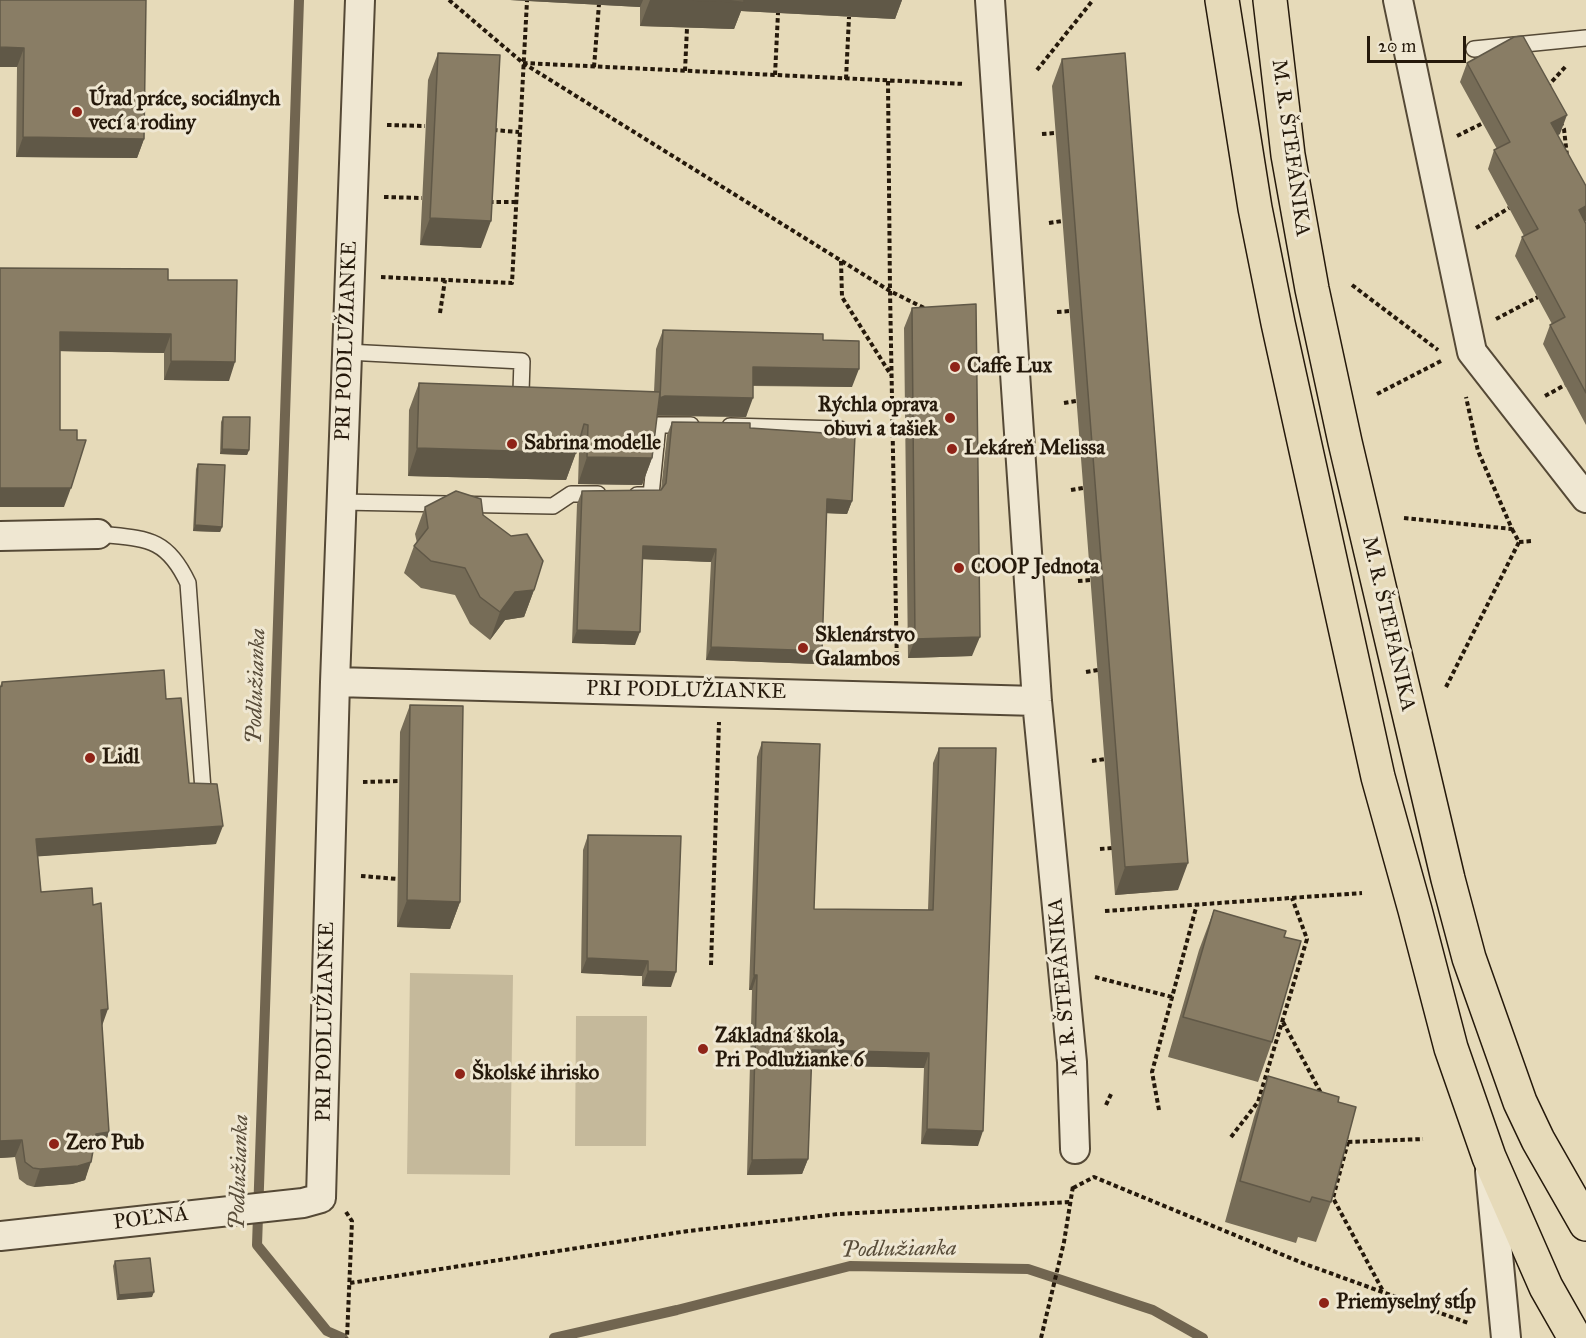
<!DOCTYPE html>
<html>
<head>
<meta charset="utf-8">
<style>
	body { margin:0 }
	#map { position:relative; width:1586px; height:1338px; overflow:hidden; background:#e6dab9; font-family:"IM FELL Great Primer",serif }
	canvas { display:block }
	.scale { position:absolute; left:1367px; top:36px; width:99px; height:27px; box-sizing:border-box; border:3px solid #25190b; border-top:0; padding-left:8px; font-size:18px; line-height:21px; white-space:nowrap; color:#25190b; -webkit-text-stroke:4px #efe7d2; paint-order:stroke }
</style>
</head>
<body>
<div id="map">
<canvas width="1586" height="1338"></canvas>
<div class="scale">20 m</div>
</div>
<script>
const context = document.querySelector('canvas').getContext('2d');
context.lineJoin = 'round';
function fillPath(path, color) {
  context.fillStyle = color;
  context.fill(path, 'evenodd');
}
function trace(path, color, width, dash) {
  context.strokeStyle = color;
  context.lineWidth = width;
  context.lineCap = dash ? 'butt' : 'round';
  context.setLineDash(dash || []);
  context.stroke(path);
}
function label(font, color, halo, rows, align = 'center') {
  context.font = font + ' "IM FELL Great Primer",serif';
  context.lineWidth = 6;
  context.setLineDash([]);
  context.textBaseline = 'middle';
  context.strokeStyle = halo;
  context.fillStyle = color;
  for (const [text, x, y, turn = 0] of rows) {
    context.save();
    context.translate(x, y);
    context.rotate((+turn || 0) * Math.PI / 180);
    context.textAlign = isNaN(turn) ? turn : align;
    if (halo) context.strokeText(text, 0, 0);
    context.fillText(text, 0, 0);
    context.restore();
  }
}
fillPath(new Path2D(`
	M410 973 513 975 510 1175 407 1174Z
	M576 1016H647L646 1146H575Z`), '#c5b99b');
trace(new Path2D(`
	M299 0 257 1245 327 1331 343 1338
	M554 1338 677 1310 850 1266 1028 1269 1153 1310 1203 1338`), '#716550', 10);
const lane = new Path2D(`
	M1474 49 1586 38
	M347 352 522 361 521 392
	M730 426 840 429
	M637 495H651L658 425H691
	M341 502 553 506 571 494H598
	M98 534C145 539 166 536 188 583L203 790`);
const street = new Path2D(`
	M990 0 1037 701 1072 1062 1075 1149
	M1398 0 1472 352 1586 498
	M0 536 98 534
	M335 682 1037 701
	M1490 1171 1506 1338
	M0 1236 303 1203 321 1198 335 682 360 0`);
const primary = new Path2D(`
	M1222 0 1255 208 1278 323 1378 777 1415 910 1451 1048 1489 1157 1546 1287 1575 1338
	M1270 0 1288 155 1312 289 1345 442 1448 879 1469 958 1520 1102 1538 1140 1586 1224`);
trace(lane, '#554936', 18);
trace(street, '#554936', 32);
trace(primary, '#25190b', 36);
trace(new Path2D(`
	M449 0 523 63 890 291 926 309
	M523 63 965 84
	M594 67 599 4
	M1037 70 1093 0
	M685 71 687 28
	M775 75 778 13
	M846 79 849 17
	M888 81 890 291 897 668
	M1547 87 1566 66
	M1560 122 1564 129 1567 156
	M387 125 425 126
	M493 130 519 132
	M1042 134 1055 133
	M1457 136 1483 123
	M384 197 422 198
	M489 202H516
	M1049 223 1062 221
	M1476 228 1509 208
	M841 261 842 297 891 375
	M381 277 512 283 527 1
	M1352 285 1438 350
	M1057 312 1070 311
	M440 313 445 280
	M1496 319 1538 297
	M1377 394 1443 360
	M1545 396 1565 385
	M1064 403 1076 401
	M1071 490 1083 488
	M1404 518 1512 529 1478 451 1466 397
	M1519 542 1532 541
	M1078 581 1091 580
	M1086 672 1098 670
	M1446 687 1519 542 1512 529
	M1092 761 1105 759
	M363 782 399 781
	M1100 849 1112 848
	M361 876 398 879
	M1105 911 1362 893
	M711 965 719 722
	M1095 977 1172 997
	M1283 1022 1322 1095
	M1106 1105 1112 1092
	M1159 1110 1152 1072 1197 904
	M1345 1135 1348 1142 1423 1139
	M1231 1137 1258 1102 1307 939 1292 898
	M1348 1142 1333 1198 1383 1291
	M1073 1188 1094 1177 1305 1264 1468 1323
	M346 1212 352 1221 347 1338
	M350 1283 688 1231 838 1214 1070 1202
	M1041 1338 1064 1242 1073 1186`), '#25190b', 4, [4.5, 3]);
trace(lane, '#efe7d2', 15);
trace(street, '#efe7d2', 28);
trace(primary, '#e6dab9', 33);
fillPath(new Path2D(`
	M0 0 144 139 137 158 16 157 17 67Z
	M510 0H902L895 19 741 11 734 29 640 26V7Z
	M438 53 481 248 420 245 428 80Z
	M1062 59 1178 890 1115 895 1052 86Z
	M1467 63 1560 134 1557 135 1586 224V425L1543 344 1550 325 1552 324 1515 256 1522 237 1524 236 1488 169 1494 150 1497 149 1460 82Z
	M0 268 168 280 229 381 164 380V353L60 351V430L64 507Z
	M912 308 972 656 908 658 904 328Z
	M663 330 823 340 852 387 753 386 746 417 657 416 652 458 642 485 578 484 579 452H576L566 480 408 476 409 410 419 383 654 392 656 349Z
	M223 417 249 450 247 455 220 454 221 422Z
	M672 422 750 428 852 501 847 514 826 513 822 651 817 664 706 660 711 562 642 559 635 645 572 643 577 504 582 491 661 490 667 435Z
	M198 464 222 527 220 532 193 531 196 469Z
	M425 507 483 515 534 590 524 617 505 620 490 640 470 624 455 595 421 588 404 573 414 546 417 543 415 534Z
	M2 682 166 699 189 783 216 844 38 856 41 892 102 1026 109 1132 103 1150 93 1151 85 1180 72 1184 34 1187 27 1185 19 1179 15 1157 0 1158V686Z
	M410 705 460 902 450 929 397 927 400 732Z
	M762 742 814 909 928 910 933 763 939 748 978 1146 921 1144 924 1068 811 1065 808 1159 802 1174 747 1175 752 990H749L757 757Z
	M588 835 671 987 642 986V976L581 973 583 850Z
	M1214 910 1284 937 1272 1042 1258 1082 1168 1057 1199 950Z
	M1268 1076 1331 1202 1316 1242 1298 1237 1296 1243 1225 1222 1254 1117Z
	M115 1261 152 1297 117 1300 113 1266Z`), '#766c57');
fillPath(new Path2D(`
	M510 0H643L640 7Z
	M650 0H902L895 19 741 11 734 29 640 26Z
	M0 47 24 48 17 67H0Z
	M1567 115 1560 134 1544 142 1551 123Z
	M23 137 144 139 137 158 16 157Z
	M1586 206V221L1572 229 1579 210Z
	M430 218 491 221 481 248 420 245Z
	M60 332 171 334 164 353 53 351Z
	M171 361 235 362 229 381 164 380Z
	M753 367 859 369 852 387 746 385Z
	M665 396 753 398 746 417 658 415 653 417 660 398Z
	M417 448 576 453 566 480 408 476Z
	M222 449 249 450 247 455 220 454Z
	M587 457 652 458 642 485 578 484Z
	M0 488H71L64 507H0Z
	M827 499 852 501 847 514 822 513Z
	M195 525 222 527 220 532 193 531Z
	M643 546 716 549 711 562 638 559Z
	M534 590 524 617 505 620 490 640 500 612 515 592Z
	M577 630 640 632 635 645 572 643Z
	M980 637 972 656 908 658 915 639Z
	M711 647 822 651 817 664 706 660Z
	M223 826 216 844 30 857 36 839Z
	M1188 863 1178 890 1115 895 1125 867Z
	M407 900 460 902 450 929 397 927Z
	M587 958 648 961 642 976 581 973Z
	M648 971 676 972 671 987 642 986Z
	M754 975H757L752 990H749Z
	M108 1009 102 1026 101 1010Z
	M812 1050 929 1053 924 1068 806 1065Z
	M927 1129 983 1131 978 1146 921 1144Z
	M109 1132 103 1150 89 1151 96 1134Z
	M22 1140 15 1157 0 1158V1141Z
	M808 1159 802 1174 747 1175 752 1160Z
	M91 1162 85 1180 72 1184 34 1187 40 1169Z
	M154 1292 152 1297 117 1300 119 1295Z`), '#605847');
const building = new Path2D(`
	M0 0H146L144 139 23 137 24 48 0 47Z
	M688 0H744V2Z
	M1523 36 1567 115 1551 123 1586 186V206L1579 210 1586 224V393L1550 325 1565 317 1522 237 1538 229 1494 150 1510 142 1467 63 1514 37Z
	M438 53 500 55 491 221 430 218Z
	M1125 53 1188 863 1125 867 1062 59Z
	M0 268 168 269V280H237L235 362 171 361V334L60 332V430H77V440H86L71 488H0Z
	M976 304 980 637 915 639 912 308Z
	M663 330 823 334V340L859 341V369L753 367V398L665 396 660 398Z
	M419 383 660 392 652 458 587 457 588 425 584 424 576 453 417 448Z
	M223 417H250L249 450 222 449Z
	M672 422 750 423V428L855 435 852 501 827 499 822 651 711 647 716 549 643 546 640 632 577 630 582 491 661 490 666 483Z
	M198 464 225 465 222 527 195 525Z
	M456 491 481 499 483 515 511 536 527 534 543 561 534 590 515 592 500 612 480 597 465 568 431 561 414 546 428 528 425 507Z
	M164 670 166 699 181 698 189 783 217 784 223 826 36 839 41 892 92 888 93 905 101 903 108 1009 101 1010 109 1132 96 1134 91 1162 78 1166 40 1169 33 1168 25 1162 22 1140 0 1141V687L2 686V682Z
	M410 705 463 706 460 902 407 900Z
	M762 742 820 744 814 909 933 910 939 748H996L983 1131 927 1129 929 1053 812 1050 808 1159 752 1160 757 975H754Z
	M588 835 681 836 676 972 648 971V961L587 958Z
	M1214 910 1286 931 1284 937 1301 941 1272 1042 1183 1017Z
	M1268 1076 1339 1097 1338 1102 1356 1107 1331 1202 1312 1197 1310 1202 1240 1181Z
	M150 1258 154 1292 119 1295 115 1261Z`);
fillPath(building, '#897d65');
trace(building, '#605847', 1.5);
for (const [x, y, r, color] of [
	[77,112,6,"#8f2418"],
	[955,367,6,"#8f2418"],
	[950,418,6,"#8f2418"],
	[512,444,6,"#8f2418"],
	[952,449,6,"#8f2418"],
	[959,568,6,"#8f2418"],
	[803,648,6,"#8f2418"],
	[90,758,6,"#8f2418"],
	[703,1049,6,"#8f2418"],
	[460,1074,6,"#8f2418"],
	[54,1144,6,"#8f2418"],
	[1324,1303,6,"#8f2418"]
]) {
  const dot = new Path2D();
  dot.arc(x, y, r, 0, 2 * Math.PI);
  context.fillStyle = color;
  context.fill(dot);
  trace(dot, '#efe7d2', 2);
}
label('bold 21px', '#25190b', '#efe7d2', [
	["Úrad práce, sociálnych",89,100],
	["vecí a rodiny",89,124],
	["Caffe Lux",967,367],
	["Rýchla oprava",938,406,"right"],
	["obuvi a tašiek",938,430,"right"],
	["Sabrina modelle",524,444],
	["Lekáreň Melissa",964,449],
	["COOP Jednota",971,568],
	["Sklenárstvo",815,636],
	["Galambos",815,660],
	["Lidl",102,758],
	["Základná škola,",715,1037],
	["Pri Podlužianke 6",715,1061],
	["Školské ihrisko",472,1074],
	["Zero Pub",66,1144],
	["Priemyselný stĺp",1336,1303]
], 'left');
label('21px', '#25190b', '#efe7d2', [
	["M. R. ŠTEFÁNIKA",1290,148,82],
	["PRI PODLUŽIANKE",347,341,-88],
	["M. R. ŠTEFÁNIKA",1388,624,77],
	["PRI PODLUŽIANKE",686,691,1],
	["M. R. ŠTEFÁNIKA",1064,987,-95],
	["PRI PODLUŽIANKE",326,1022,-89],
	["POĽNÁ",151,1219,-7]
]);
label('italic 22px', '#584c39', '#efe7d2', [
	["Podlužianka",257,686,-88],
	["Podlužianka",240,1172,-88],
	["Podlužianka",899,1250,-1]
]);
</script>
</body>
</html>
